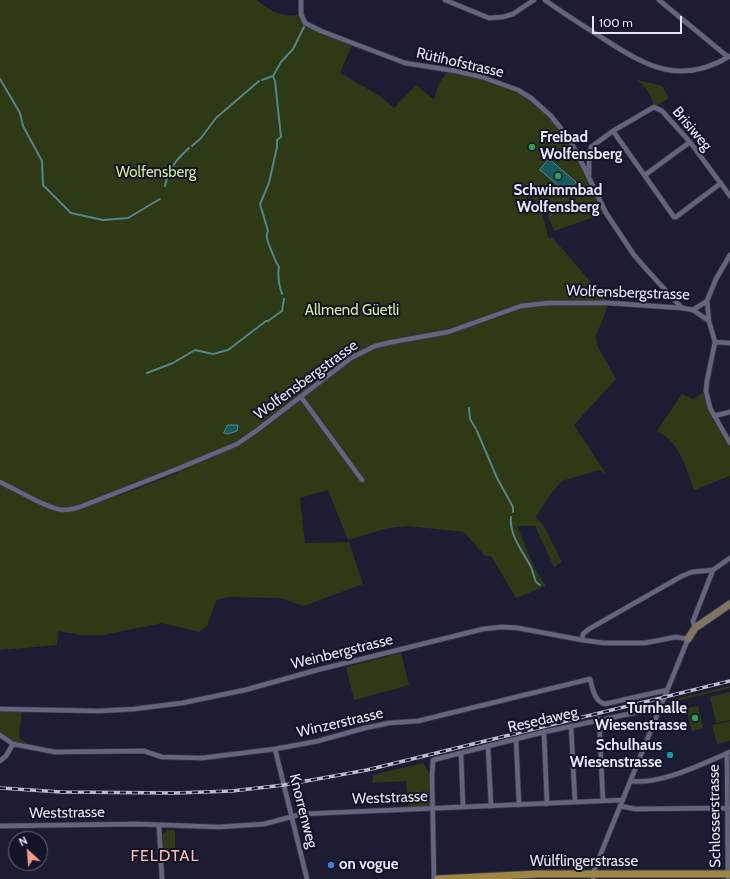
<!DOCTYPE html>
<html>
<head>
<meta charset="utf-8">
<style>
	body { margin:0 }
	#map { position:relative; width:730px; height:879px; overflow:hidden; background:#1c1d32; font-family:Cabin,sans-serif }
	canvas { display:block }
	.north { position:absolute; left:8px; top:831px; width:40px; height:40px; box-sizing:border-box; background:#131428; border:1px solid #67687a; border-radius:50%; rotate:334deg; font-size:11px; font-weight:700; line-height:16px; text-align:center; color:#e4e6f4 }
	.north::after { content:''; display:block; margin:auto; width:14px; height:18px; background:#f49e88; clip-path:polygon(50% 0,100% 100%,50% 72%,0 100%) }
	.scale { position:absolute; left:592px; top:16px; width:90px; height:18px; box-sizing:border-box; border:2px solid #e4e6f4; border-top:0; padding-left:5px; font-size:12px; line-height:14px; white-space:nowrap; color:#e4e6f4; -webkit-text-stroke:3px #131428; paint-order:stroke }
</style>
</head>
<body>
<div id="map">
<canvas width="730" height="879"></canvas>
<div class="north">N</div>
<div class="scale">100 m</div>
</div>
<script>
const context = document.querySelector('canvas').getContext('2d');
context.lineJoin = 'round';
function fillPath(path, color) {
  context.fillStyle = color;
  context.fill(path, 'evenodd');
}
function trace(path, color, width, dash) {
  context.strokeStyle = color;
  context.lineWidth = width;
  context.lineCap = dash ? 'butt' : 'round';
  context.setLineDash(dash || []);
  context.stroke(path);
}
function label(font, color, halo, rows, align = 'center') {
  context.font = font + ' Cabin,sans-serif';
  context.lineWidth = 4;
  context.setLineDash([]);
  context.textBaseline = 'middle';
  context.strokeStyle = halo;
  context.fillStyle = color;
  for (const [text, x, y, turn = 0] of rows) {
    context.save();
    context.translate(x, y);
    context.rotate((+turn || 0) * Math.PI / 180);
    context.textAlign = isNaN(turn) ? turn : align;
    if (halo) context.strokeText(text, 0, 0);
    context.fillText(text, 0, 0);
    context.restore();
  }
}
fillPath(new Path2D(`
	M0 0H257C270 11 283 19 301 14L305 23 353 43 340 73 380 96 394 108 416 85 434 100 439 83 449 70 482 77 531 98 567 136 606 213 554 231 548 216 549 213 528 195 527 197V200L542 213 549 239 552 237 609 303 596 336 597 345 616 379 574 425 606 474 599 470 562 481 550 495 536 517 544 526 562 562 554 567 535 526H517L535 569 546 586 516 598 491 556H485L464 532 408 526 388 528 348 540 328 490 300 498 305 543 349 542 363 584 304 606 281 598 228 597 217 600 215 604 207 626 199 632 162 623 104 635H80L58 631 57 645 0 650ZM177 470 178 473 118 496 114 495Z
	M638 80 662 86 669 98 654 107C652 96 646 86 637 81Z
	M706 391 710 408 730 443V476L694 490C686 468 680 442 657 431L682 394 693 399Z
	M401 653 409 685 354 700 346 667Z
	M730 686V688L676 701 675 699Z
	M730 692V720L716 723 710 697Z
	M698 706 703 728 692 731 686 708Z
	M0 709 22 710C22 720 18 729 20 739L26 742 25 747 13 744 0 735Z
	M730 721V741L717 744 712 725Z
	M423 763 431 776V803L429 806H408L406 781 373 783V775Z
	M167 830H175V848L163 850V834Z`), '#2e3915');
const water = new Path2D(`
	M549 159 576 182 567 193 540 170Z
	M228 425H238L237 431 228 434 224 433Z`);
fillPath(water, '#175b61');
trace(water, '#54858d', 1);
trace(new Path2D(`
	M0 79 20 113 23 126 42 161 43 185 71 213 103 220 128 218 160 199
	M262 80 273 76
	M192 146 201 138 216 118 259 81
	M165 186C169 168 176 160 189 148
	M282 294C279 285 277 277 279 267 277 265 267 241 267 238 266 235 267 234 268 231L260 204 269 183 277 147V140L281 137 275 81 273 76 281 62 293 49 304 27
	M147 373 173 363 195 350 213 354 228 350 266 321H268L282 311 284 299
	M469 408 470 419 476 429
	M477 431 497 478 513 507V512
	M511 517C509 535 523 552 531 567 533 572 534 577 536 582L540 585`), '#54858d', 2);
trace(new Path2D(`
	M424 754 425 758`), '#3a3b4f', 4.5, [4.5, 2]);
const street = new Path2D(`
	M301 0V14L305 23 321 31 405 63 456 71 482 77 518 90 531 98 551 116 567 136 578 155 606 213 634 255 647 270 682 308
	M445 0 489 18 503 17 513 14 534 0
	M545 0C564 14 584 26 604 39 647 67 681 86 730 56
	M659 0 728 57
	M613 131 674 217H676L721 183
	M589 175V158L591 147 613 131 654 107 662 111 690 142 730 196
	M645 175 690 142
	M707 301 709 321
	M693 310 709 321 715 342 707 381 706 391 710 408 730 443
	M715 342 730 343
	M301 397 362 480
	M714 416 730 412
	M0 482C16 489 47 509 63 510 71 510 78 508 85 505L177 469 237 444 256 431 351 358 375 346 392 342 448 332 521 306 548 303H609L682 308 693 310 707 301 716 279 730 255
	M695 628 693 621 713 570
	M582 640 583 634 589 629 682 576 692 572 713 570 730 558
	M0 709 99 711 134 709 182 703 245 690 317 670 483 629 502 627 518 628 582 640 604 643H645L676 637 688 639 597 863 593 874V879
	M599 719 603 801
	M571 726 575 802
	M544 732 547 804
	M0 735 13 744 55 752 144 751 162 757 202 758 275 749 318 741 365 728 389 723 418 721 590 679C593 689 594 701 605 704L667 690
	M516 739 519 805
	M488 746 491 806
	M275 749 307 879
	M461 753 463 807
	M727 753 728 879
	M0 761 6 756 13 744
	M631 781C661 785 702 764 730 752
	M620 806 635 809 728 808
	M0 826 137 824 219 827 264 824 302 814 623 800
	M159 826 162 879
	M434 879 432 776 433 760 544 732 657 708H660`);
const secondary = new Path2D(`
	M688 639 695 628 730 604`);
const primary = new Path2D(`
	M438 879 538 874H730`);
trace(street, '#383849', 6);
trace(secondary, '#383849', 9);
trace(primary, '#383849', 9);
trace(street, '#63657f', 4.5);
trace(secondary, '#807561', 7);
trace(primary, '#9d8544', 7);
const rail = new Path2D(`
	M0 788 61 792 175 793 232 791 284 785 367 770 730 681`);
trace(rail, '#bbbdcd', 3.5);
trace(rail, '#131428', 2, [6]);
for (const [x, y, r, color] of [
	[532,147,4,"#2e9e5b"],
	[558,176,4,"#2e9e5b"],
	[695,718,4,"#2e9e5b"],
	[670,755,4,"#0f9aa8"],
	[331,865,4,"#3f7fe0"]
]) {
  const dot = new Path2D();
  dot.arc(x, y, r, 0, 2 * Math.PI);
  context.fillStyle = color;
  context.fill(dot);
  trace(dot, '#131428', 1.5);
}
label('15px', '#e4e6f4', '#131428', [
	["Rütihofstrasse",460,63,13],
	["Brisiweg",692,129,50],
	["Wolfensbergstrasse",628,293,2],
	["Wolfensbergstrasse",306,380,-36],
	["Weinbergstrasse",342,652,-14],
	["Resedaweg",543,720,-13],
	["Winzerstrasse",340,723,-13],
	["Weststrasse",390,798,-2],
	["Knorrenweg",303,811,76],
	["Weststrasse",67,813,-1],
	["Schlosserstrasse",715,816,-91],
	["Wülflingerstrasse",584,862]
]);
label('bold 15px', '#e4e6f4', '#131428', [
	["Freibad",540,138],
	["Wolfensberg",540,155],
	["Schwimmbad",558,191,"center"],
	["Wolfensberg",558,208,"center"],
	["Turnhalle",687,709,"right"],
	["Wiesenstrasse",687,726,"right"],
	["Schulhaus",662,746,"right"],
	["Wiesenstrasse",662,763,"right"],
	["on vogue",339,865]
], 'left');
label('15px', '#d1ec98', '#131428', [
	["Wolfensberg",156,173],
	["Allmend Güetli",352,311]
]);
context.letterSpacing = '1px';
label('16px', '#febdac', '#131428', [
	["FELDTAL",165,856]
]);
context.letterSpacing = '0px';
</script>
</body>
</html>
